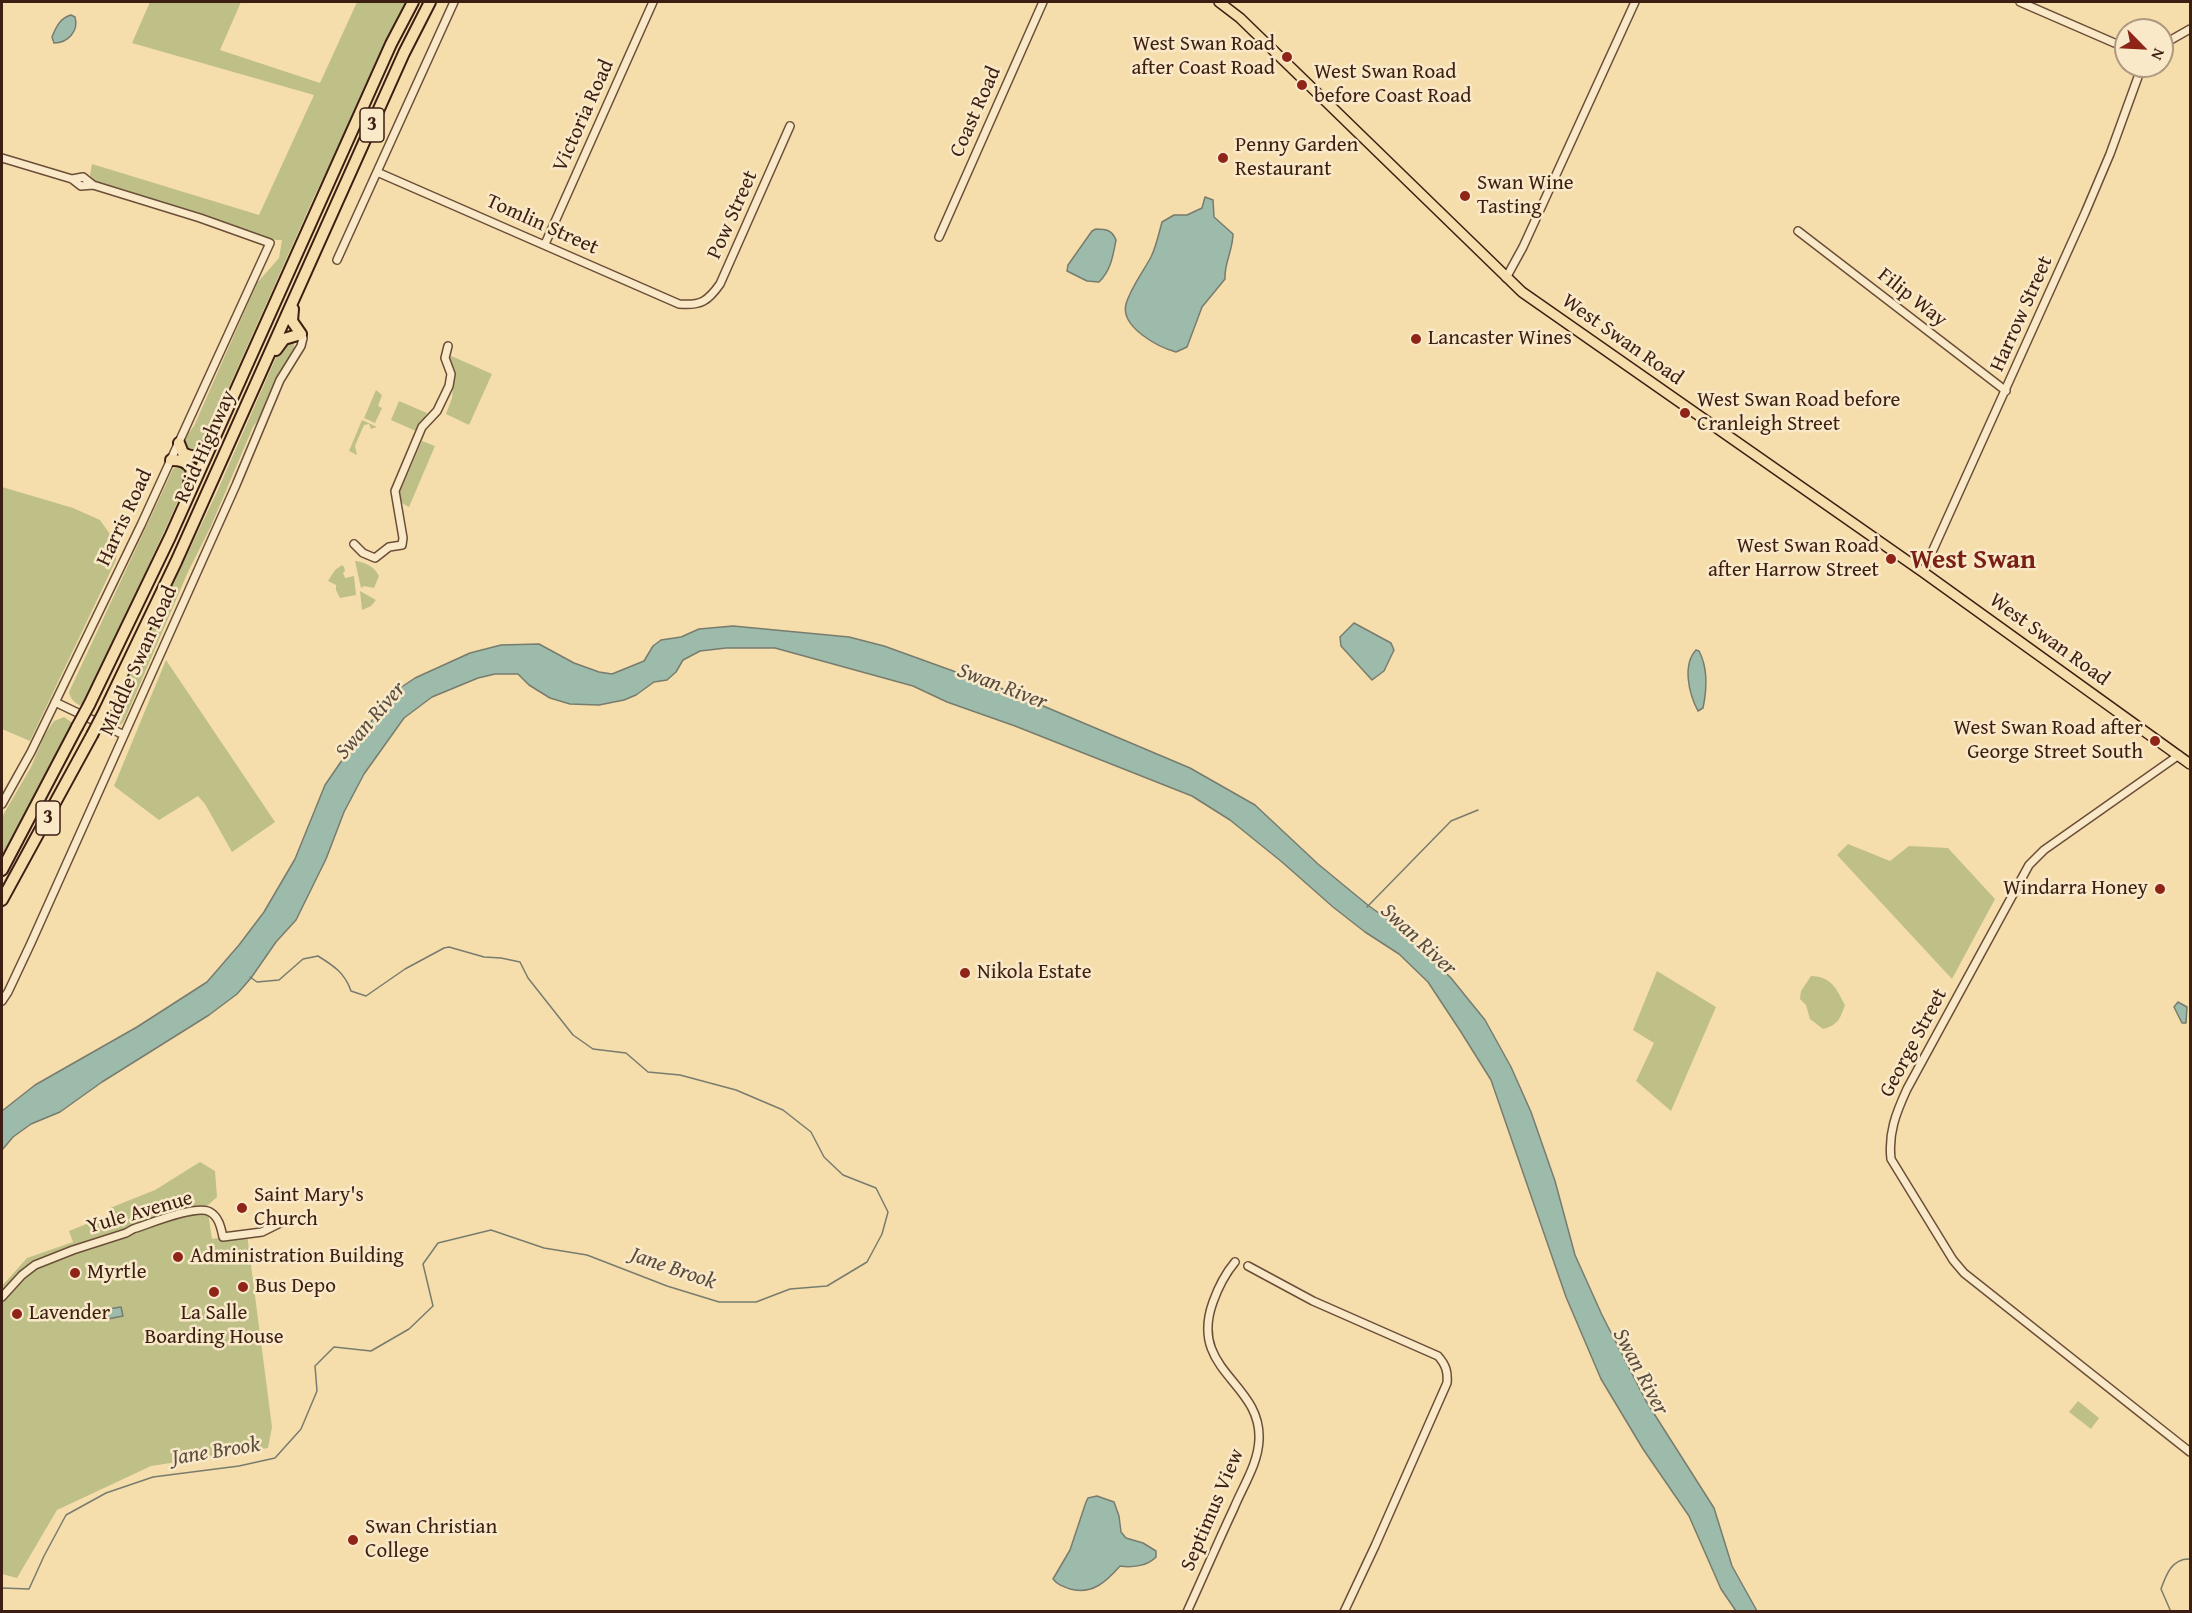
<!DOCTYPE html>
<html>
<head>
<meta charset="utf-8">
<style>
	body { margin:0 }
	#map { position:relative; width:2192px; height:1613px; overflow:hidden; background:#f6ddac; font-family:"Gentium Book Plus",serif }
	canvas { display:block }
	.frame { position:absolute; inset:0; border:3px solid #3d1e12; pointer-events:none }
	.north { position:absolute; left:2114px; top:18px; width:60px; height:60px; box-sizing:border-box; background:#f9e9c9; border:2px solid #ae9880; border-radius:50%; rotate:114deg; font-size:16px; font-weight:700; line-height:24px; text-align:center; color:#3d1e12 }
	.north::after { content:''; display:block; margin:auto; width:21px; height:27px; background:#8f2418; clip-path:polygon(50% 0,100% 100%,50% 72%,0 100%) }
</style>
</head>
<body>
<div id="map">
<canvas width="2192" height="1613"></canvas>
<div class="frame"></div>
<div class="north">N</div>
</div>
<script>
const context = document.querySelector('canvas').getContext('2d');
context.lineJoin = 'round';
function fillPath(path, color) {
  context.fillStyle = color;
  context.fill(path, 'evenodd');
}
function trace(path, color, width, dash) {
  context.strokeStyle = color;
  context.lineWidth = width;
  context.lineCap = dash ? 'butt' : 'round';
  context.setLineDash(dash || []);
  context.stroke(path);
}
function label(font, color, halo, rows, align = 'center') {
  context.font = font + ' "Gentium Book Plus",serif';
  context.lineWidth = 5;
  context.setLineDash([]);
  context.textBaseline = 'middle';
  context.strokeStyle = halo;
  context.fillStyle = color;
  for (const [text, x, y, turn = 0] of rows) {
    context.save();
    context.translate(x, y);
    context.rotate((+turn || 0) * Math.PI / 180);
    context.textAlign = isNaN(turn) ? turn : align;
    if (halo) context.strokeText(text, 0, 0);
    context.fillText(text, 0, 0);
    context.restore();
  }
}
fillPath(new Path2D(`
	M150 2H241L220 50 320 83 357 2H407L356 112 314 197 204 443 197 452 188 451 183 445 184 439 194 426 257 283 279 258 282 240H276L95 181 90 175 92 164 259 215 314 95 132 43Z
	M287 341 294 342V348L277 379 263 413 253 427 211 526 188 572 125 719 122 724 112 726 107 723 114 707 216 494 277 355Z
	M447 354 492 374 469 425 446 414 452 398 455 371Z
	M376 390 382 395 378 406 382 408 375 423 364 418Z
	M399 401 427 413 418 432 391 420Z
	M362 420 377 427 371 429 369 424 364 425 355 446 357 455 349 451Z
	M422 441 435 446 409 507 400 502V492Z
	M180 466 185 468 188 479 84 707C76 704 71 701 69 692L173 469Z
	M2 487 73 508 100 520 117 544 116 560 30 741 2 729Z
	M355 561C365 562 375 567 379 576L374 588 364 586 361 588Z
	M342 565 344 567 345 571 343 573 345 578 354 576 356 595 340 598 336 590V585L328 581 335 570Z
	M360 591 376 600 371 606 362 610Z
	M166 660 275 822 232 852 205 804 198 796 159 820 114 786Z
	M64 717 74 724 49 775 23 816 25 818 2 861V817L31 767 45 734 54 721Z
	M1848 844 1890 861 1909 846 1948 848 1995 899 1952 979 1837 855Z
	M1657 971 1716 1007 1671 1111 1636 1081 1654 1043 1633 1030Z
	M1811 976C1832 977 1836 988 1845 1005 1840 1019 1838 1025 1823 1029L1810 1019 1806 1005 1800 999 1801 991Z
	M200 1162 215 1171 217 1197 207 1206 212 1239 247 1234 272 1427 268 1448 151 1466 57 1510 17 1578 2 1574V1286L27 1258 73 1242 69 1231 111 1214 110 1208 155 1190Z
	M2078 1401 2099 1418 2091 1429 2069 1412Z`), '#bec088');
const water = new Path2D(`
	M71 15 75 17C79 31 68 43 54 43L52 37C56 27 60 18 71 15Z
	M1205 197 1213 200 1214 217 1233 234C1233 250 1224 263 1225 279L1202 307 1187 347 1176 352C1158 347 1120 327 1126 304 1131 287 1143 272 1151 257 1156 247 1159 233 1162 222L1174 215H1187L1202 208Z
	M1096 229C1106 229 1112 230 1116 240 1113 256 1111 270 1099 282L1087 281 1067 271 1068 265 1092 231Z
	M1354 623 1391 643 1394 650 1384 671 1372 680 1341 646 1340 637Z
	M733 626 849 637 884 646 1003 689 1190 768 1255 805 1318 864 1369 906 1400 928 1451 978 1485 1020 1511 1067 1531 1112 1555 1181 1575 1255 1602 1315 1646 1401 1714 1508 1732 1566 1757 1611H1736L1721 1589 1689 1516 1643 1449 1601 1379 1566 1297 1491 1080 1461 1032 1428 982 1399 954 1365 932 1333 907 1282 862 1230 820 1192 796 1015 726 947 702 913 686 775 648H726L700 651 683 660 676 672 667 680 654 682 636 695 624 700 599 705 570 704 550 698 529 685 518 674H495L478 678 432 697 404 718 364 774 344 812 326 859 296 920 276 942 251 978 237 994 209 1015 102 1082 60 1112 31 1124 13 1137 2 1150V1111L35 1085 137 1027 207 982 239 945 264 912 295 859 325 785 349 750 394 692 415 678 470 653 501 645 539 644 574 663 599 672 612 674 644 661 653 646 661 640 681 637 699 629Z
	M1696 650 1699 651C1708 668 1707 689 1703 708L1698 711C1689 694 1682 665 1696 650Z
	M2178 1002 2187 1007 2186 1023H2182L2174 1007Z
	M121 1307 123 1316 103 1320 102 1310Z
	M1097 1496 1114 1502 1119 1516 1121 1532 1126 1538 1143 1543 1156 1551V1557C1148 1566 1131 1568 1120 1566 1106 1582 1092 1595 1070 1589 1062 1586 1058 1585 1053 1579L1070 1550 1086 1502 1088 1498Z`);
fillPath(water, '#9dbbab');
trace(water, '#777c6e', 1.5);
trace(new Path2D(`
	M1367 907 1451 821 1478 810
	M2 1588 29 1589 44 1556 66 1515 106 1493 153 1477 239 1466 275 1458 301 1429 317 1391 315 1366 334 1347 371 1351 409 1329 433 1306 423 1264 438 1243 491 1230 544 1248 587 1255 667 1286 719 1302H756L790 1289 827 1286 867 1262 882 1234 888 1212 876 1188 843 1175 824 1157 811 1132 783 1110 736 1090 680 1075 648 1072 626 1053 593 1049 573 1035 528 978 520 962 501 958 484 957 449 947 444 948 405 969 366 996 351 991C345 973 334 966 318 956L303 959 279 980 257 982 250 977
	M2171 1612 2161 1589C2166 1575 2172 1558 2190 1559`), '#777c6e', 1.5);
const minor = new Path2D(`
	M2020 2 2126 48
	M2162 45 2190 29
	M2 158 72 179 81 186 93 185 200 218 270 243 141 525 31 752 2 804
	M377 172 679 304C701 306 708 301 720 284L790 126
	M72 179 83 177 93 185
	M1798 231 2006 391
	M939 237 1043 2
	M545 244 653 2
	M337 260 454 2
	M1506 278 1523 247 1635 2
	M354 544 363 553 375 558 389 547 402 545 403 538 395 491 422 427 437 411 449 386 451 374 445 358 448 346
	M1923 572 2085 213 2110 154 2142 66
	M55 702 124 735
	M2179 755 2044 850 2029 865 1907 1089C1896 1113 1888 1133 1891 1159L1953 1260 1964 1273 2190 1452
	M2 1001 8 992 31 943 236 485 280 380 301 346 303 338 301 334
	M1248 1266 1313 1301 1438 1356C1446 1365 1448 1372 1447 1383L1375 1546 1344 1612
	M2 1297 22 1275 35 1265 73 1250 126 1233 133 1229C149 1224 197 1204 210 1212 219 1217 221 1228 223 1237L262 1232 286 1220
	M1187 1612C1203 1577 1218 1542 1234 1508 1243 1486 1258 1464 1259 1440 1262 1382 1188 1371 1213 1302 1218 1288 1225 1274 1235 1262`);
const major = new Path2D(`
	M1219 2 1240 18 1522 292 1923 572 2190 764`);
const highway = new Path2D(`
	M276 350 284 339 301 334 292 321 293 309
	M179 443 183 453C195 459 200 457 207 445
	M171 460C180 460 187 461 192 470L189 483
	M89 705 170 537 391 44 413 2
	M105 710 176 562 404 53 430 2
	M2 870 77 727
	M2 900 92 735`);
trace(minor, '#6b4e38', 10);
trace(major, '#3d1e12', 12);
trace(highway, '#3d1e12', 14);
trace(minor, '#f9e9c9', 7);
trace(major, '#f6ddac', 9);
trace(highway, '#f6ddac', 10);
const highwayBridge = new Path2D(`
	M77 727 89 705
	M92 735 105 710`);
trace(highwayBridge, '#3d1e12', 14, []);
trace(highwayBridge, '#f6ddac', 10);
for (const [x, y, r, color] of [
	[1287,57,6,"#8f2418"],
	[1302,85,6,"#8f2418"],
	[1223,158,6,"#8f2418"],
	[1465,196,6,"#8f2418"],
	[1416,339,6,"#8f2418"],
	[1685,413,6,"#8f2418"],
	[1891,559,6,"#8f2418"],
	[2155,741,6,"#8f2418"],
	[2160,889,6,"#8f2418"],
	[965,973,6,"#8f2418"],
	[242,1208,6,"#8f2418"],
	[178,1257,6,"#8f2418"],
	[75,1273,6,"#8f2418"],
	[243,1287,6,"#8f2418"],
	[214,1292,6,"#8f2418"],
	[17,1314,6,"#8f2418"],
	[353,1540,6,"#8f2418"]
]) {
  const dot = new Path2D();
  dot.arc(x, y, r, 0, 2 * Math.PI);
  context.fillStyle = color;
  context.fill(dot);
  trace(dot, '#f9e9c9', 2);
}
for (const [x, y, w] of [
	[372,125,24],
	[48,818,24]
]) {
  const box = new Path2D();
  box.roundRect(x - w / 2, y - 17, w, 34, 4.5);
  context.fillStyle = '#f9e9c9';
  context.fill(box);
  trace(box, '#3d1e12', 1.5);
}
label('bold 20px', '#3d1e12', null, [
	["3",372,125],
	["3",48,818]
]);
label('21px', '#3d1e12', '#f9e9c9', [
	["West Swan Road",1275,45,"right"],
	["after Coast Road",1275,69,"right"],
	["West Swan Road",1314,73],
	["before Coast Road",1314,97],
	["Penny Garden",1235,146],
	["Restaurant",1235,170],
	["Swan Wine",1477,184],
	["Tasting",1477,208],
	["Lancaster Wines",1428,339],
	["West Swan Road before",1697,401],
	["Cranleigh Street",1697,425],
	["West Swan Road",1879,547,"right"],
	["after Harrow Street",1879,571,"right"],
	["West Swan Road after",2143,729,"right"],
	["George Street South",2143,753,"right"],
	["Windarra Honey",2148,889,"right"],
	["Nikola Estate",977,973],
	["Saint Mary's",254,1196],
	["Church",254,1220],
	["Administration Building",190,1257],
	["Myrtle",87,1273],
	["Bus Depo",255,1287],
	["Lavender",29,1314],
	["La Salle",214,1314,"center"],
	["Boarding House",214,1338,"center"],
	["Swan Christian",365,1528],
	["College",365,1552]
], 'left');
label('21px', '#3d1e12', '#f9e9c9', [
	["Coast Road",976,112,-66],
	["Victoria Road",584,116,-66],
	["Pow Street",733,215,-66],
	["Tomlin Street",542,225,24],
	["Filip Way",1912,298,38],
	["Harrow Street",2022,314,-66],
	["West Swan Road",1622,340,35],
	["Reid Highway",206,447,-66],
	["Harris Road",125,518,-65],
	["West Swan Road",2049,640,36],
	["Middle Swan Road",139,661,-66],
	["George Street",1914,1043,-62],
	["Yule Avenue",140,1213,-16],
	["Septimus View",1213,1510,-67]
]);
label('italic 22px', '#5a4d40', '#f9e9c9', [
	["Swan River",1002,687,21],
	["Swan River",371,721,-49],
	["Swan River",1418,940,43],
	["Jane Brook",673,1269,19],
	["Swan River",1640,1372,62],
	["Jane Brook",216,1452,-9]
]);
label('bold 27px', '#7a1f14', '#f9e9c9', [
	["West Swan",1973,561]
]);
</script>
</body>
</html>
